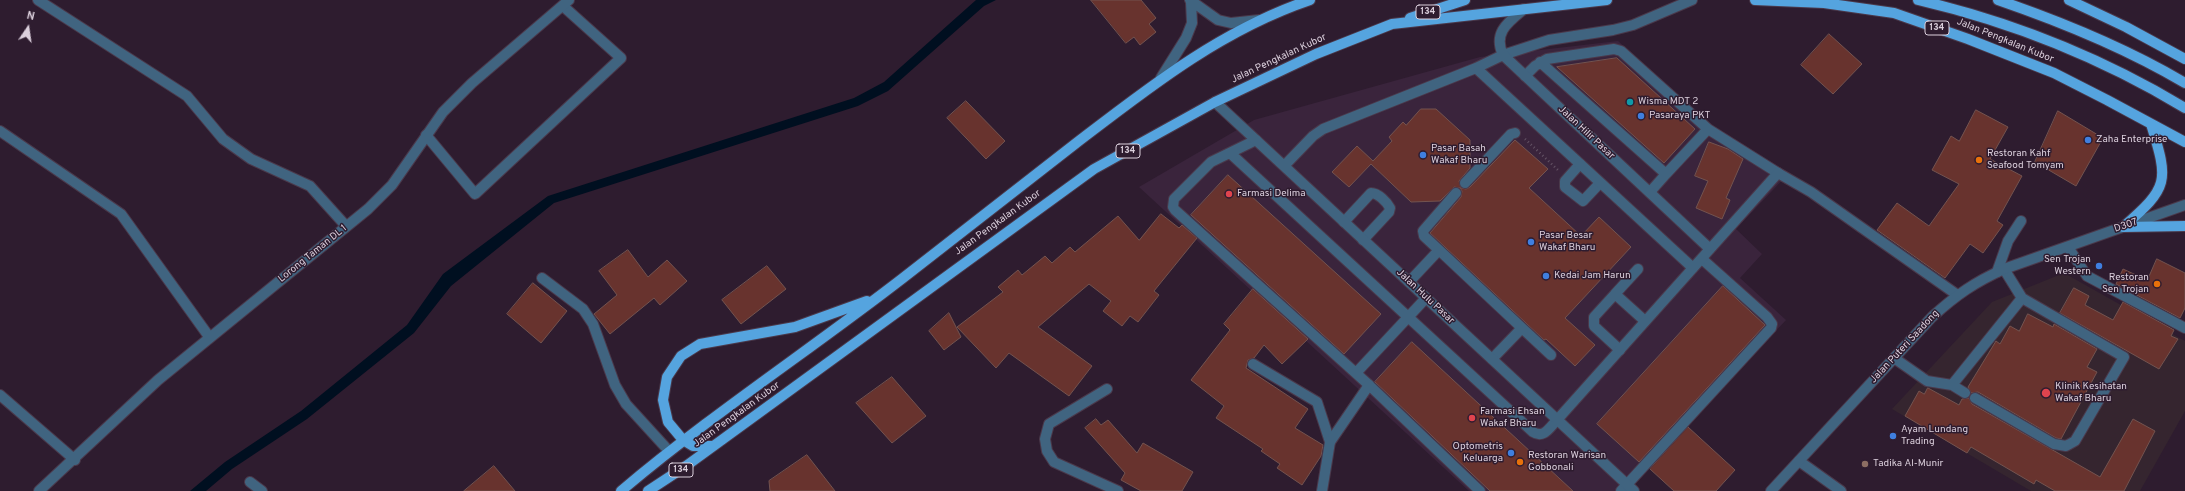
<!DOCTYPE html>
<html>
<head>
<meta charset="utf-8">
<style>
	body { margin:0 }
	#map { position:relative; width:2185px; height:491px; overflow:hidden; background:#2e1c2f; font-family:Overpass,sans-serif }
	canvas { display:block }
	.north { position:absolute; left:8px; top:8px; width:40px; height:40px; -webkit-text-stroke:3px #2e1c2f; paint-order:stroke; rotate:13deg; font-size:11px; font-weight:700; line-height:16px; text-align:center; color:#dbcfdc }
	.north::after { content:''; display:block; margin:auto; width:14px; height:18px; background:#dbcfdc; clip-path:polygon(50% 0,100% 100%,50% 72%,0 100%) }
</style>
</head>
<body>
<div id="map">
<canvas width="2185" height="491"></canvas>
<div class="north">N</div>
</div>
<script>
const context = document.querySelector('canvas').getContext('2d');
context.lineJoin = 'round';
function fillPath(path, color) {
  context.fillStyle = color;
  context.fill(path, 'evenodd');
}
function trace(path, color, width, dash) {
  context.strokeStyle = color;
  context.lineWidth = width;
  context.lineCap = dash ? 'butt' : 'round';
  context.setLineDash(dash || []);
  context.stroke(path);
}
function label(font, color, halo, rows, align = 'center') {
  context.font = font + ' Overpass,sans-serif';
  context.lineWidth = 3;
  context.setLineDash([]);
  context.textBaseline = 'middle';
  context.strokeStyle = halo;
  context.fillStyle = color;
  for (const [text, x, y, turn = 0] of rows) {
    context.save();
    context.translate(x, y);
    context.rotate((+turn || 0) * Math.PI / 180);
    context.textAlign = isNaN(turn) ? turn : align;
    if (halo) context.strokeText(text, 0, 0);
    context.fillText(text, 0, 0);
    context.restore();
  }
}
fillPath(new Path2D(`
	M1618 41 1709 123 1789 173 1736 229 1762 254 1740 278 1786 320 1627 491H1469L1139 187 1254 120 1480 57Z`), '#3a243c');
fillPath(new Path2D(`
	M2064 273 2185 341V411L2140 491H2031L1892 409 1992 302Z`), '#35252f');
fillPath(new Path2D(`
	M976 0H996L984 6 888 91 858 106 554 203 451 286 414 333 307 419 232 469 206 491H190L225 462 301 411 407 325 443 274 548 196 854 98 884 82Z`), '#000f20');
const building = new Path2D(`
	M1091 0H1141L1156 18 1149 24 1156 32 1140 45 1134 37 1126 43Z
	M1829 34 1862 64 1833 94 1801 65Z
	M1617 58 1695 129 1664 163 1557 67Z
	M966 101 1005 141 986 159 947 118Z
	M1421 109H1436L1470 140V168L1459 181 1461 188 1466 189 1470 187 1515 140 1548 169 1529 188 1581 236 1599 217 1631 247 1565 318 1595 345 1575 366 1546 339 1544 340 1430 233 1461 197 1462 191 1460 188 1454 187 1440 201 1411 202 1371 164 1349 187 1332 172 1357 146 1373 161 1392 141 1389 137 1403 122 1406 125Z
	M1976 110 2008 127 1990 159 2022 176 1997 221 2003 225 1983 253 1970 244 1945 278 1877 230 1897 203 1929 226 1959 184 1932 170 1951 136 1959 141Z
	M2058 111 2103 138 2076 186 2035 162Z
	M1709 142 1728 149 1743 159 1726 198 1730 200 1722 219 1696 208 1708 181 1695 176Z
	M1228 175 1381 314 1344 354 1191 215Z
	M1161 214 1179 228 1182 225 1197 238 1154 291 1159 295 1138 322 1130 316 1122 326 1103 311 1111 301 1089 284 1038 327 1092 366 1069 396 1009 353 996 368 957 327 1003 292 998 287 1018 270 1022 275 1045 256 1052 263 1070 247 1075 252 1118 216 1139 240Z
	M628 250 648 277 667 260 687 281 660 305 654 298 610 334 594 314 617 295 599 271Z
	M2157 259 2185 273V308L2180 318 2116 284 2123 269 2147 280Z
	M767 266 786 289 741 324 722 300Z
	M533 283 567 311 541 343 507 314Z
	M1723 286 1765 325 1639 462 1597 424Z
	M2074 288 2089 296 2085 305 2113 320 2123 302 2174 330 2171 336 2178 339 2159 369 2060 313Z
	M1253 289 1308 339 1282 364 1264 345 1254 358 1248 360 1246 368 1308 409 1295 428 1323 445 1321 456 1302 485 1277 468 1280 464 1261 451 1263 449 1216 418 1224 406 1191 380 1230 330 1224 324Z
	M949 313 961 337 944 350 929 331Z
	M2028 314 2053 327 2054 324 2097 349 2087 367 2097 372 2061 439 2056 438 1978 392 1971 393 1968 387 1996 341 2000 344 2010 326 2019 331Z
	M1412 342 1573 491H1490L1375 382Z
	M892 377 926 416 892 443 856 403Z
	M1928 388 1959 405 1962 399 1969 398 1972 404 2100 477 2133 419 2155 431 2124 491H2055L2036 480 2034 484 1971 447 1967 453 1905 416 1919 391 1924 394Z
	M1096 419 1101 425 1108 420 1137 453 1143 443 1193 472 1182 491H1141L1121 480 1125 473 1085 428Z
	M1688 427 1735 470 1716 491H1674L1650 469Z
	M807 455 835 491H770L769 481Z
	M494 466 515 491H464Z`);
fillPath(building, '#68332e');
trace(building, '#73534f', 1);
const service = new Path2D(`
	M1503 55 1549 40 1613 30 1633 25 1692 0
	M1540 62 1666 174 1650 192
	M1525 76 1535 66 1547 59 1614 49 1621 51 1708 129 1778 173
	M426 135 475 194 621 58 563 6
	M1256 140 1211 162 1174 199 1173 207 1175 210 1369 385 1480 491
	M1230 153 1533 432C1544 439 1550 427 1557 420
	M1580 164 1565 181V187L1583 201 1600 183
	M1666 174 1708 129
	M1465 183 1511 134 1515 133
	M1344 222 1371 193C1378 193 1387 202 1390 208L1389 212 1363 240
	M2068 247 2087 276 2185 328
	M1439 250 1424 236 1423 231 1456 193
	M1997 272 2008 241 2021 221
	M542 278 583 309 593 324 615 385 626 404 668 450
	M1409 282 1439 250 1522 328 1492 359
	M1615 294 1638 269
	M1522 328 1551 355
	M1620 350 1594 326V317L1615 294 1645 321
	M1894 358 1927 381 1952 385 1965 393
	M1253 364 1317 402 1330 442
	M1356 373 1426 298
	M1952 385 2022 298
	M1975 398 2054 444 2066 446 2075 441 2124 357 2022 298 2004 269
	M250 482 262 491
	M1621 491 1771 328 1772 324 1767 317 1702 259`);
const minor = new Path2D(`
	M38 0 187 96 223 139 251 159 310 186 346 226
	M1190 0 1218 20 1231 23 1259 20
	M1524 9C1507 23 1493 33 1503 55L1710 249
	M1476 68 1693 268
	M1161 78 1186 38 1192 23 1191 2
	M1215 102 1634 491
	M0 131 121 214 210 338
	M1284 166 1313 136 1323 129 1476 68 1503 55
	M1107 389 1049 424 1045 439 1047 451 1054 462 1118 491
	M0 395 75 460
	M1557 420 1778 173 1811 192 1956 294
	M1799 461 1841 491
	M39 491 158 380 368 209 392 185 443 112 472 83 569 0
	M1322 491 1330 442 1369 385`);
const tertiary = new Path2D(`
	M1771 491 1932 317C1956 295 1975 282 2004 269L2185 205`);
const primary = new Path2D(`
	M1755 0 1824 3 1894 13 1968 39 2054 73 2107 100 2185 142
	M1918 0C2012 22 2102 58 2185 108
	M1998 0C2062 22 2126 48 2185 83
	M2069 0 2126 27 2185 59
	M1410 18 1465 0
	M2123 227C2169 187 2169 182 2151 124
	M2123 227 2185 226
	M713 446H693L683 440 668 422 663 400 667 377 681 356 700 344 795 327 867 301
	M621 491C711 415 810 350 903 278 960 233 1018 189 1075 144 1148 88 1221 30 1310 0
	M648 491 686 466 1094 169 1215 102 1316 54 1392 24 1607 0`);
trace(service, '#4a394b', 12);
trace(minor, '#4a394b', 12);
trace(tertiary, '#4a394b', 12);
trace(primary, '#4a394b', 12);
trace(new Path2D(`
	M1525 139 1558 170`), '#645365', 2.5, [1, 3]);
trace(service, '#406480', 10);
trace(minor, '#406480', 10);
trace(tertiary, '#406480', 10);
trace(primary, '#55a4df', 10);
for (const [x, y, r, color] of [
	[1630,102,4,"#0f9aa8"],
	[1641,116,4,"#3f7fe0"],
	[2088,140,4,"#3f7fe0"],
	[1423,155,4,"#3f7fe0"],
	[1979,160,4,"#e8710a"],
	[1229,194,4,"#e0444e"],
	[1531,242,4,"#3f7fe0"],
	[2099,266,4,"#3f7fe0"],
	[1546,276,4,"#3f7fe0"],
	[2157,284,4,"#e8710a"],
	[2046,393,5,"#e0444e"],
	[1472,418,4,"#e0444e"],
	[1893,436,4,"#3f7fe0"],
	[1511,453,4,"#3f7fe0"],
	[1520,462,4,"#e8710a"],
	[1865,464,4,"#8d6e63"]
]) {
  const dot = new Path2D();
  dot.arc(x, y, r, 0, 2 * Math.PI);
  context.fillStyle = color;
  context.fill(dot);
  trace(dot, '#2e1c2f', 1.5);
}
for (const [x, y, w] of [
	[1428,12,24],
	[1937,28,24],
	[1128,151,24],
	[681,470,24]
]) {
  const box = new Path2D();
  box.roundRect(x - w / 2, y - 7, w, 14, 3);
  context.fillStyle = '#2e1c2f';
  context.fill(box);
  trace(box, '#dbcfdc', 1);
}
label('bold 9px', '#dbcfdc', null, [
	["134",1428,12],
	["134",1937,28],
	["134",1128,151],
	["134",681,470]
]);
label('10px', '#dbcfdc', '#2e1c2f', [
	["Jalan Pengkalan Kubor",2005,41,22],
	["Jalan Pengkalan Kubor",1279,59,-25],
	["Jalan Hilir Pasar",1586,133,43],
	["Jalan Pengkalan Kubor",998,223,-36],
	["D307",2126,226,-19],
	["Lorong Taman DL 1",313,254,-39],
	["Jalan Hulu Pasar",1425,297,43],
	["Jalan Puteri Saadong",1905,347,-47],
	["Jalan Pengkalan Kubor",737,415,-36]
]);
label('10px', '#dbcfdc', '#2e1c2f', [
	["Wisma MDT 2",1638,102],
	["Pasaraya PKT",1649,116],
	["Zaha Enterprise",2096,140],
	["Pasar Basah",1431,149],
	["Wakaf Bharu",1431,161],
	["Restoran Kahf",1987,154],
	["Seafood Tomyam",1987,166],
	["Farmasi Delima",1237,194],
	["Pasar Besar",1539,236],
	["Wakaf Bharu",1539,248],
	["Sen Trojan",2091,260,"right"],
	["Western",2091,272,"right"],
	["Kedai Jam Harun",1554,276],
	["Restoran",2149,278,"right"],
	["Sen Trojan",2149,290,"right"],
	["Klinik Kesihatan",2055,387],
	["Wakaf Bharu",2055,399],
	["Farmasi Ehsan",1480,412],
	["Wakaf Bharu",1480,424],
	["Ayam Lundang",1901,430],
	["Trading",1901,442],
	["Optometris",1503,447,"right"],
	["Keluarga",1503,459,"right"],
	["Restoran Warisan",1528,456],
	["Gobbonali",1528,468],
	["Tadika Al-Munir",1873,464]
], 'left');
</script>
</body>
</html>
